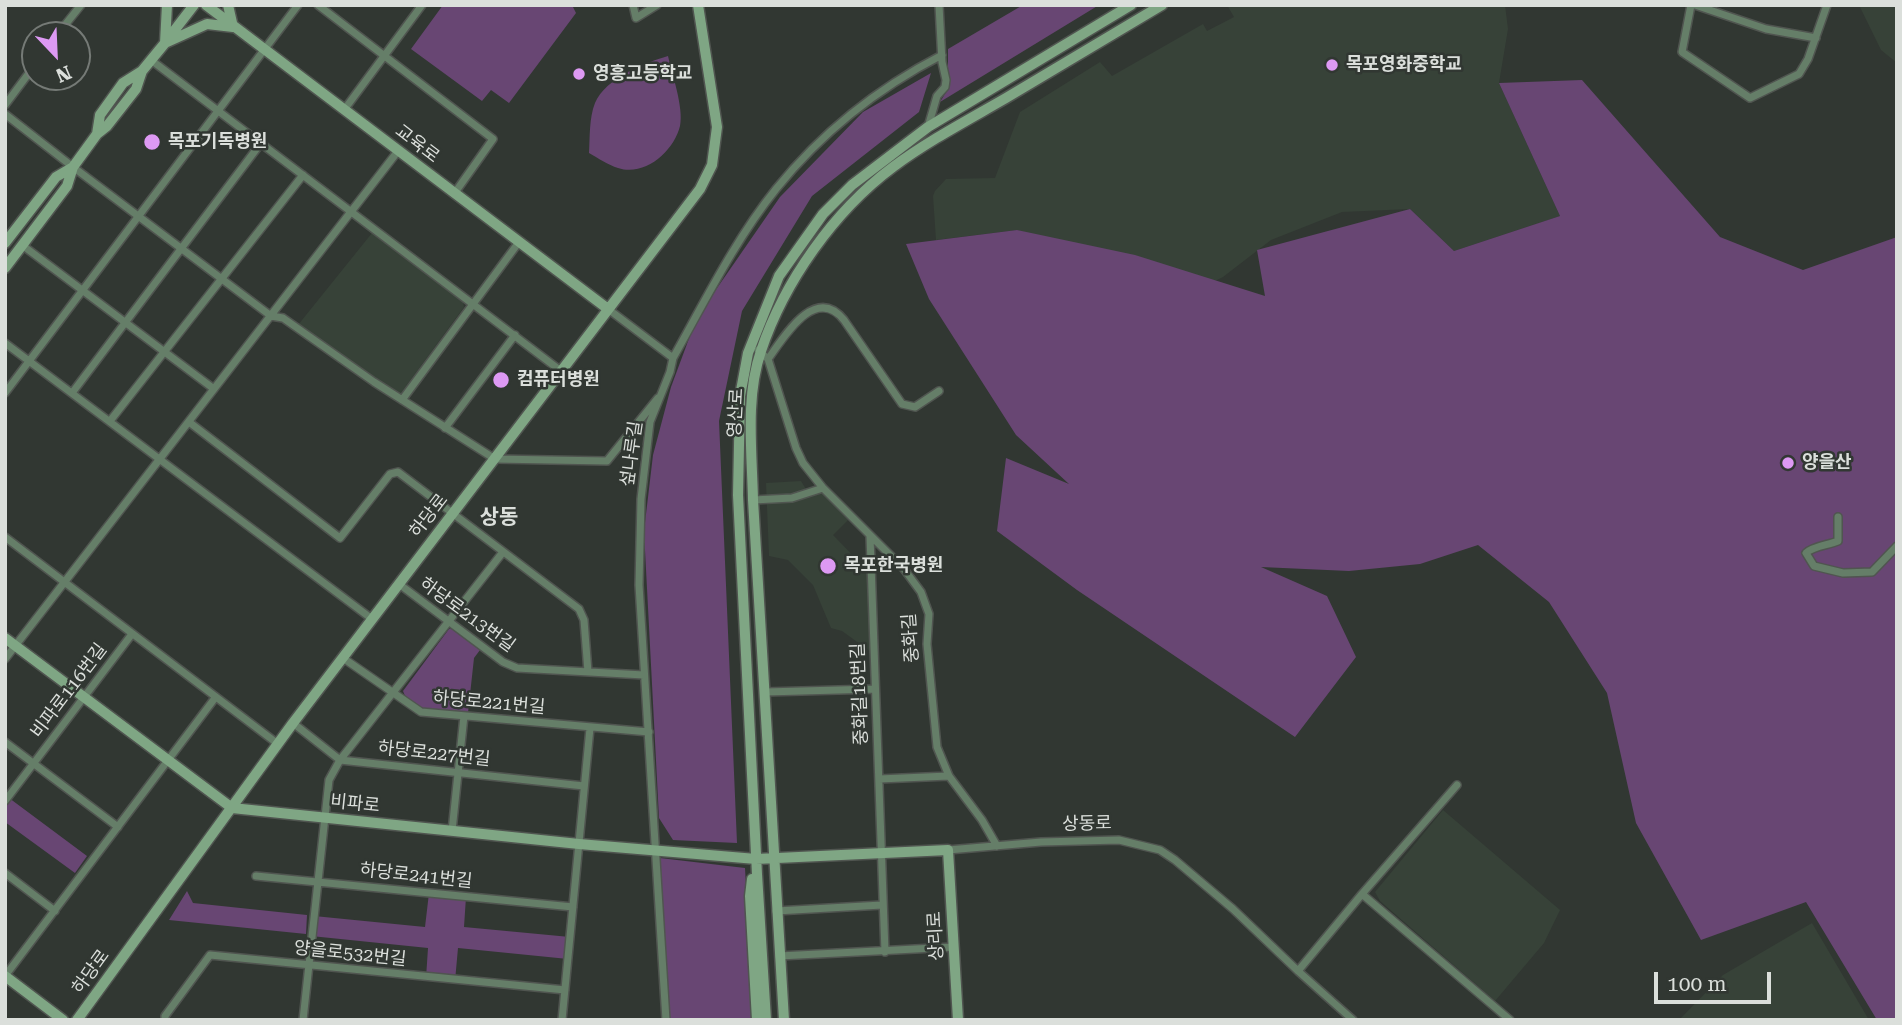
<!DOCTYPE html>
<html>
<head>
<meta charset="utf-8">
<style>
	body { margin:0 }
	#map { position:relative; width:1902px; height:1025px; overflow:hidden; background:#313732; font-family:"Roboto Serif",serif }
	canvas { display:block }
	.frame { position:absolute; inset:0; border:7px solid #dbdfdb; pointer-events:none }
	.north { position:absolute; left:21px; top:21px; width:70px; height:70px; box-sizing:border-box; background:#313732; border:2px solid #757a76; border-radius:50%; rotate:157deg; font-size:19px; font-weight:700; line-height:28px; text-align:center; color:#dbdfdb }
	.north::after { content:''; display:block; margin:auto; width:24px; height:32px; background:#dd99f3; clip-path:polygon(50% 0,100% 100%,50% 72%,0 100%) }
	.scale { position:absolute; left:1654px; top:972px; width:117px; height:32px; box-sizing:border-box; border:4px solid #dbdfdb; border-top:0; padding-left:9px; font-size:21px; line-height:24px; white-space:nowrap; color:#dbdfdb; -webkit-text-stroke:5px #313732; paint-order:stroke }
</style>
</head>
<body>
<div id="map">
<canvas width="1902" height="1025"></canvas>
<div class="frame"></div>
<div class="north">N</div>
<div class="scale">100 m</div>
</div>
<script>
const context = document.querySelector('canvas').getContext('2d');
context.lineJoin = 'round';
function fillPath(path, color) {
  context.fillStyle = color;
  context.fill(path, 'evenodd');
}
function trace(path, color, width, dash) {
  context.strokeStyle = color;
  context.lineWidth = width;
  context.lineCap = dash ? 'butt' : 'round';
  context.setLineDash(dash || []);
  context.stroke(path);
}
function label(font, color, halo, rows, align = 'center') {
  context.font = font + ' "Roboto Serif","Noto Sans KR",serif';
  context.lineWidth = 5;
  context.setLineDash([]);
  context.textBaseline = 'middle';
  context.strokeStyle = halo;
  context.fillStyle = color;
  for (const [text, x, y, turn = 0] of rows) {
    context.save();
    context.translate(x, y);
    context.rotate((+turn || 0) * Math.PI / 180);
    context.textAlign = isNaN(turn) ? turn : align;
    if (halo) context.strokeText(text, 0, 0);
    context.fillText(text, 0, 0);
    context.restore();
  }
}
fillPath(new Path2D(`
	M1227 5H1505L1508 29 1499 83 1560 216 1454 251 1410 209 1342 212 1271 240 1223 277 1203 287 1017 230 936 240 933 196 935 191 946 179 995 178 1020 112 1100 62 1112 76 1203 24 1207 31 1234 17Z
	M1859 5H1897V63L1881 50Z
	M372 233 463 302 464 307 398 397 298 325Z
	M801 481 807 491 817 486 848 520 833 535 868 571 871 652 842 631 831 628 813 585 788 560 769 556 766 483Z
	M1443 810 1560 910 1544 943 1495 1001 1380 901 1375 892Z
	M1812 923 1869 1020H1679L1723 975Z`), '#374238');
fillPath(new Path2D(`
	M443 5H572L576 13 509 103 491 90 482 101 411 49Z
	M1023 5H1099L940 102 948 89V49Z
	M668 56C672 74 684 108 680 126 674 151 645 177 618 168 608 165 598 158 589 153 590 137 589 118 595 103 606 78 644 63 668 56Z
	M931 73 919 112 812 196 742 311 719 421 737 843 673 840 659 818 644 531 653 455 671 387 697 317 780 197 863 112Z
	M1582 80 1720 237 1803 270 1897 237V1020H1877L1806 902 1701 940 1636 823 1607 693 1549 602 1478 545 1420 564 1349 571 1261 567 1327 596 1356 657 1295 737 1077 590 997 531 1006 458 1069 484 1016 435 929 299 906 244 1017 230 1135 255 1265 296 1257 250 1410 209 1454 251 1560 216 1499 83Z
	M452 628 480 650 474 658 468 713C448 711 410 714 403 691L449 629Z
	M5 795 87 856 75 873 5 822Z
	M660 858 745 868 753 1020H670Z
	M187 891 193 903 307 915 306 934 169 920Z
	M429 893 466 897 464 927 570 937 568 959 458 948 455 981 426 978 428 948 311 936 314 916 425 927Z`), '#684673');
const street = new Path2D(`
	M318 5 493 139 454 194
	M633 5 636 18 657 5
	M1691 5 1682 52 1750 98 1799 74 1808 59 1827 5
	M1695 5 1766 29 1816 38
	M57 35 81 5
	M151 60 561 371
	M5 105 35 65
	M344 110 422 5
	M5 114 73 167 271 316 283 318 374 382 495 459 607 461 658 398
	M928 127 937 96 945 87 946 80 942 62 939 5
	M22 245 214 389
	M608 309 673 358
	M5 343 372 619
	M758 350 768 359 796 448 803 463 823 488 904 569 921 592 929 614 927 644 937 747 949 776 982 820 997 846
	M768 359C784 337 815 284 844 320L902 404 915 407 939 391
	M5 393 298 5
	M72 393 261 143
	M402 400 519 242
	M110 421 303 175
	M189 422 340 538 390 474 398 472 579 609 584 620 588 672
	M445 428 515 335
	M753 500 792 498 823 488
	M1838 517V541C1829 545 1813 546 1806 553L1814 566 1843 573 1872 572 1897 546
	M870 536 885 952
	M5 537 278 744
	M399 584 503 662 517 668 644 675
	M343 658 421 712 649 732
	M5 659 398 151
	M765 692 875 689
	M293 723 340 760 584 786
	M5 742 118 827
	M879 779 949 776
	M5 801 132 634
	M452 831 464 716
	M948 850 1041 842 1119 840 1160 850 1175 860 1233 909 1298 971 1353 1020
	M5 873 55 911
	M256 876 573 907
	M1362 894 1510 1020
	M776 911 882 905
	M779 956 954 947
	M1298 971 1362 894 1457 785
	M5 976 215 698
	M165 1020V1016L210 955 565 990
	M303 1020 329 780 340 760 503 552
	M562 1020 590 728
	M666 1020 639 585 641 499 650 422 670 372 673 358C705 301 735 240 776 189 822 132 878 88 942 55`);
const secondary = new Path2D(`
	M206 5 608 309
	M167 40 194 5
	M165 43 207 24 233 27 228 5
	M165 43 167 5
	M97 134 100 115 123 83 142 71 165 43 151 60
	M5 243 56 177 73 167
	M5 268 67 186 73 167 97 134 107 126 136 89 142 71
	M5 638 232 808 579 844 756 859 948 850 958 1020
	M752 879 750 896 757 1020
	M5 976 63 1020
	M77 1020 293 723 700 189 712 165 717 127 698 5
	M766 1020 757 874 738 495 740 396 748 353 779 276 823 214 852 185 928 127 1131 5
	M784 1020 753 500C752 452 745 397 761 351 784 282 834 211 893 167 928 141 968 120 1006 98 1058 67 1110 36 1162 5`);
trace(street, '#505550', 10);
trace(secondary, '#505550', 13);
trace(street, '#657e68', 7);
trace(secondary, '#7fa684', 10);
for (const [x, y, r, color] of [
	[1332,65,7,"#dd99f3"],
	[579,74,7,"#dd99f3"],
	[152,142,9,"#dd99f3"],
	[501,380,9,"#dd99f3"],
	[1788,463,7,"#dd99f3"],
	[828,566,9,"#dd99f3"]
]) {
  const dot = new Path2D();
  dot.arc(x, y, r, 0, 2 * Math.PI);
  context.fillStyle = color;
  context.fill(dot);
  trace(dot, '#313732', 2.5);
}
label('bold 18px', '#dbdfdb', '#313732', [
	["목포영화중학교",1346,65],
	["영흥고등학교",593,74],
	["목포기독병원",168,142],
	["컴퓨터병원",517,380],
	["양을산",1802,463],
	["목포한국병원",844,566]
], 'left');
label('18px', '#dbdfdb', '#313732', [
	["교육로",417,144,37],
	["영산로",736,413,-87],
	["섶나루길",632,454,-82],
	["하당로",429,516,-52],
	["하당로213번길",467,615,36],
	["중화길",911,638,-94],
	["비파로116번길",69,691,-53],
	["중화길18번길",860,694,-92],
	["하당로221번길",489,703,5],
	["하당로227번길",434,754,6],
	["비파로",355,804,6],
	["상동로",1087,824,-1],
	["하당로241번길",416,876,6],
	["상리로",936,936,-93],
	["양을로532번길",350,954,6],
	["하당로",91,972,-54]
]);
label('bold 21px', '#dbdfdb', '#313732', [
	["상동",499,518]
]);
</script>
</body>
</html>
